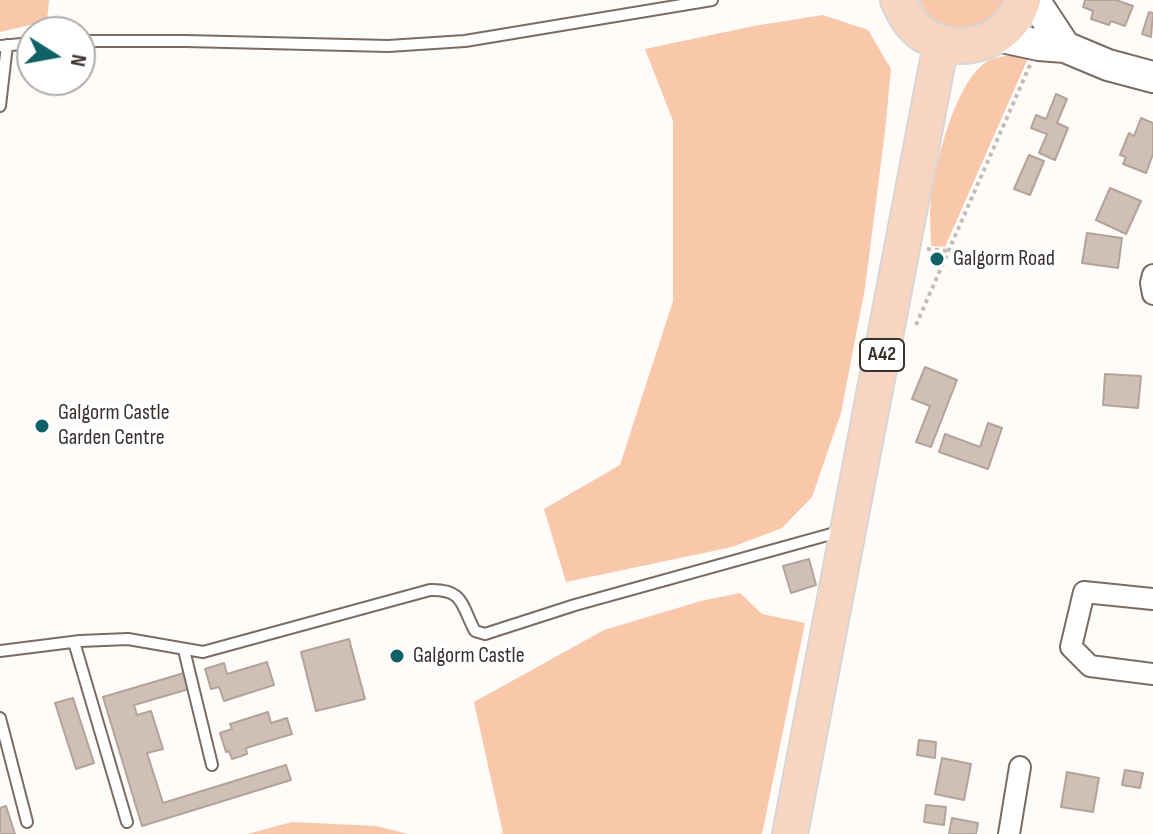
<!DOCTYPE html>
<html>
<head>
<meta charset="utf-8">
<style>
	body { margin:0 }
	#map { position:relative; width:1153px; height:834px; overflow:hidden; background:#fefbf9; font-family:"Sofia Sans Condensed",sans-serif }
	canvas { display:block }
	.north { position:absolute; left:16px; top:16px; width:80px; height:80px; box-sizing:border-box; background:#fff; border:2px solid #afadab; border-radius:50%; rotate:101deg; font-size:22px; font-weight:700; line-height:32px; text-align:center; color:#38312e }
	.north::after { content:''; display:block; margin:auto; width:28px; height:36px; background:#106166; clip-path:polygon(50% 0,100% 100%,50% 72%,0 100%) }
</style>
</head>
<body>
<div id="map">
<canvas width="1153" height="834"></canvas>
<div class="north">N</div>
</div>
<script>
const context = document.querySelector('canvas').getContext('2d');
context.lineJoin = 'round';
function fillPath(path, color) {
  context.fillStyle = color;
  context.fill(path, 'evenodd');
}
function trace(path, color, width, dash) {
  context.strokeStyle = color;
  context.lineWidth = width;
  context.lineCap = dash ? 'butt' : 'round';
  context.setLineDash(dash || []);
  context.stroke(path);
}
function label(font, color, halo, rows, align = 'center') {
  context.font = font + ' "Sofia Sans Condensed",sans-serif';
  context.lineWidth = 8;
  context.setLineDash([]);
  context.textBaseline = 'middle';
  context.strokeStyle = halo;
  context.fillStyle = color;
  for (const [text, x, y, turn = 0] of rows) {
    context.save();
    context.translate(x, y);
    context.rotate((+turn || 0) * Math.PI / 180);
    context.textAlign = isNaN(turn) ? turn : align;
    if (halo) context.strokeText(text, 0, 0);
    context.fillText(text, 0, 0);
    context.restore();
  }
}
fillPath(new Path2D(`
	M0 0H49L47 21 0 32Z
	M919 0H1012L995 23 961 33 938 25 929 17Z
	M823 15 868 30 891 69 885 131 865 288 841 413 812 497 782 528 732 547 566 582 544 509 620 465 673 301V121L645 49 754 26Z
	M1011 55 1029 56 945 247 931 246C931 230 929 213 931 197 936 162 957 73 992 59 998 57 1005 56 1011 55Z
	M740 593 762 614 805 623 762 834H499L503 833 474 702 604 630 701 601Z
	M292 822 376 826 408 834H247Z`), '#f9c7aa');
const building = new Path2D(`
	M1085 0H1116L1133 6 1125 26 1111 21 1109 25 1091 19 1093 11 1083 7Z
	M1149 12 1153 13 1151 37 1142 34Z
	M1056 94 1067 99 1057 123 1068 128 1055 160 1039 153 1047 134 1031 128 1036 115 1046 119Z
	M1141 118 1153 123V154L1146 173 1123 164 1126 157 1120 155 1129 133 1134 136Z
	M1029 155 1044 161 1030 195 1014 189Z
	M1110 188 1141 201 1126 234 1096 220Z
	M1087 233 1122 238 1118 268 1082 263Z
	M925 367 957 380 931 447 916 442 930 406 912 399Z
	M1105 374 1141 376 1138 408 1103 405Z
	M988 423 1002 428 988 469 939 452 945 434 980 447Z
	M809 559 816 585 791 593 783 566Z
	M349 639 365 699 316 711 301 652Z
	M267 662 274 685 224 701 219 687 211 689 205 669 224 663 227 674Z
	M184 673 189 689 134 705 137 715 151 711 163 749 147 753 163 803 286 765 291 780 142 826 103 697Z
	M73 698 94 763 76 769 55 703Z
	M268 712 271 723 287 718 292 734 246 748 247 754 232 759 229 751 226 752 220 733 232 729 230 724Z
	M919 740 936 742 935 758 917 755Z
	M942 758 971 764 964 800 935 794Z
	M1125 770 1143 773 1140 788 1122 785Z
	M1067 772 1099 778 1093 812 1061 807Z
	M926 805 946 807 944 825 924 822Z
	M6 806 15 834H0V808Z
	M952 818 978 823 976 834H949Z`);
fillPath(building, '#d0bfb6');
trace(building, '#b3a399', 2);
const lane = new Path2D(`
	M80 41H186L388 46 465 41 712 0
	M0 46 32 43
	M0 106 7 45
	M74 642 127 822
	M184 650 212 765
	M0 651 80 641 128 639 203 652 430 590C464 589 461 605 475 631L485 634 575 605 842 531
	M0 718 27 822`);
const street = new Path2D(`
	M1153 275 1151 283 1153 294
	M1153 599 1084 592 1071 647 1090 666 1153 674
	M1009 834 1020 767`);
const secondary = new Path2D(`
	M1034 0 1065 47
	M997 36 1039 45 1065 47 1108 65 1153 77`);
const primary = new Path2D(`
	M898 0C904 14 911 27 924 35 960 59 1011 42 1023 0
	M790 834 941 44`);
trace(lane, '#7b6c63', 14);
trace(street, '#7b6c63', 24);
trace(secondary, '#7b6c63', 34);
trace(primary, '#d7d6d5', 38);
trace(new Path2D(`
	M927 249 949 251
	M916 325 1030 65`), '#c1bdbb', 4, [4, 4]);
trace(lane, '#fff', 10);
trace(street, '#fff', 20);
trace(secondary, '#fff', 30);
trace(primary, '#f8d5c1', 34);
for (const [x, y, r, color] of [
	[937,259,8,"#106166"],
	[42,426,8,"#106166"],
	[397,656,8,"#106166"]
]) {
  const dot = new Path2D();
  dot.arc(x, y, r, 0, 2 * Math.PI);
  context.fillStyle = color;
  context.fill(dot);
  trace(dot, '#fff', 3);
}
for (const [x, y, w] of [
	[882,355,44]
]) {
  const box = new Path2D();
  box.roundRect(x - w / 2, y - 16, w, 32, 6);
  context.fillStyle = '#fff';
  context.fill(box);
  trace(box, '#38312e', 2);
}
label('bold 20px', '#38312e', null, [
	["A42",882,355]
]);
label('22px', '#38312e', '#fff', [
	["Galgorm Road",953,259],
	["Galgorm Castle",58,413],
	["Garden Centre",58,438],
	["Galgorm Castle",413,656]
], 'left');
</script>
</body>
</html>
